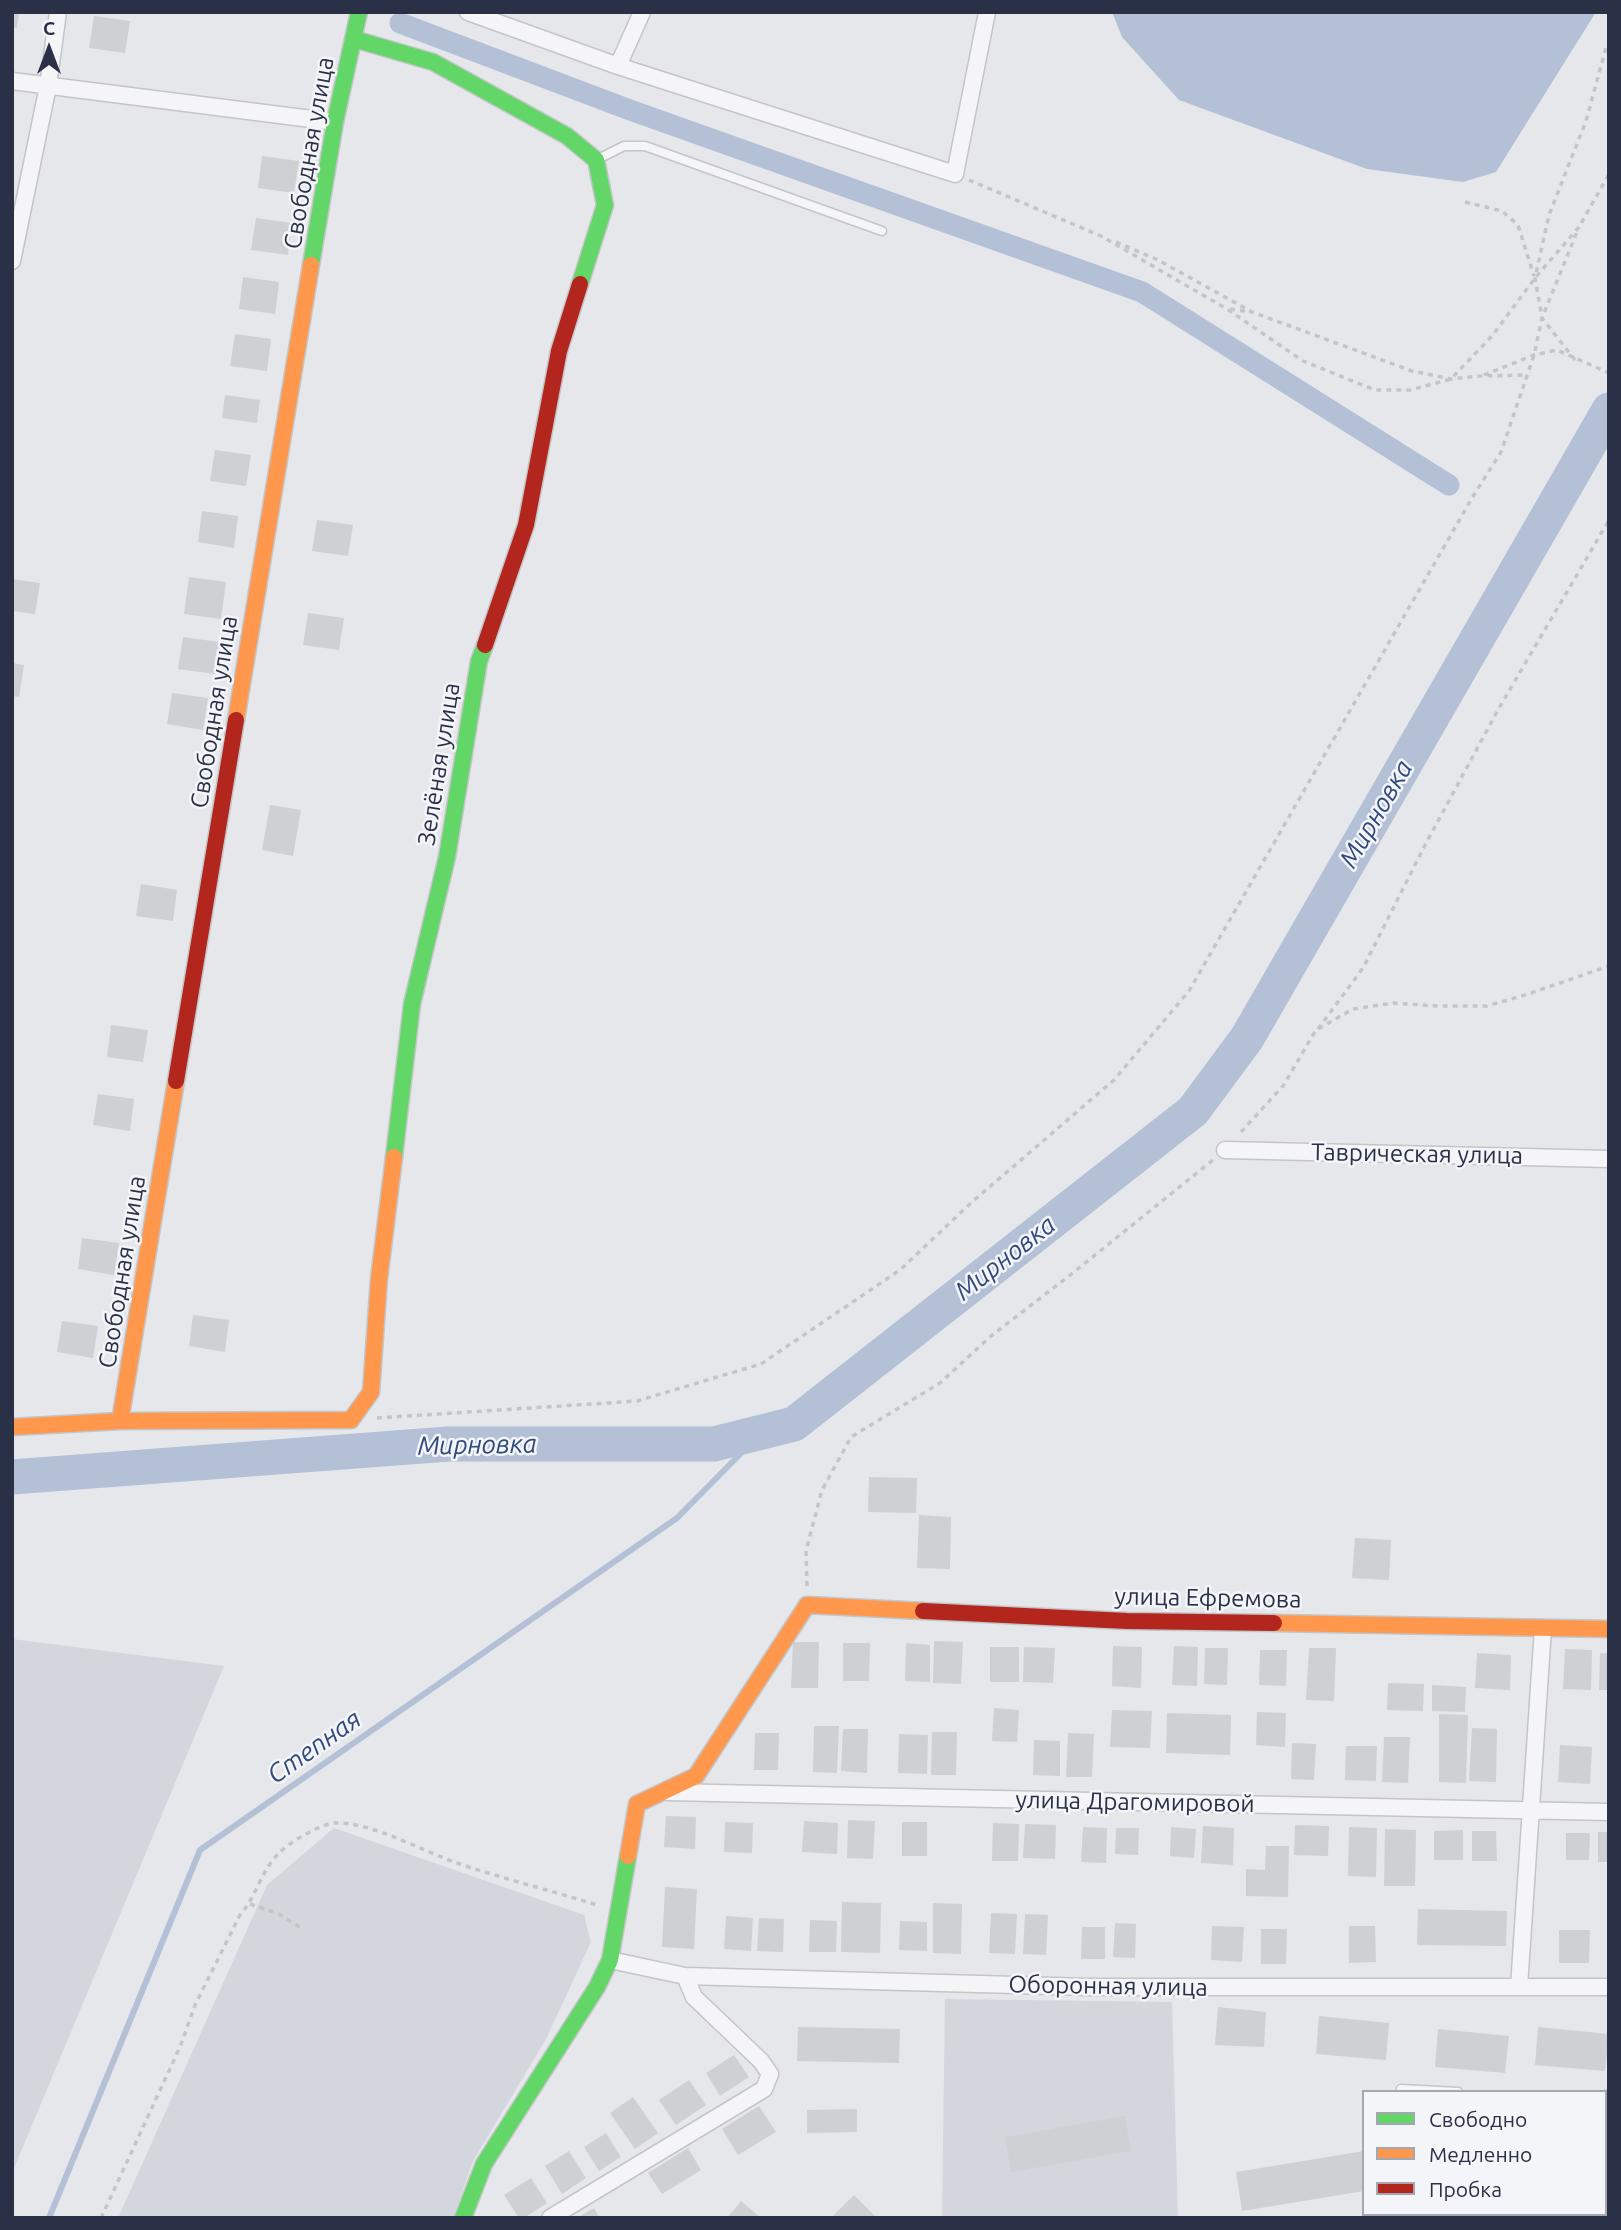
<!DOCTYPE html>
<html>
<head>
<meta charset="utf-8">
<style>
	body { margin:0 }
	#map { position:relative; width:1621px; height:2230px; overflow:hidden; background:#e5e7ea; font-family:Ubuntu,sans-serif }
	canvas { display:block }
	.frame { position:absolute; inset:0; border:14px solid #2a3146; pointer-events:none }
	.legend { position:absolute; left:1362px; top:2090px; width:245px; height:126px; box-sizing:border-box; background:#f4f5f9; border:2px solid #a3a7b1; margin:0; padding:9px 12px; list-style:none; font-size:21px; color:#2a3146 }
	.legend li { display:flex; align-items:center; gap:14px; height:35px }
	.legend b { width:35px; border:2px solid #a3a7b1 }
	.north { position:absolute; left:14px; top:14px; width:70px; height:70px; -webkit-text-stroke:5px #f4f5f9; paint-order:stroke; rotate:0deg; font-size:19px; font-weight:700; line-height:28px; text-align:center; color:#2a3146 }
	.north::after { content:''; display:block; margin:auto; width:24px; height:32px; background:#2a3146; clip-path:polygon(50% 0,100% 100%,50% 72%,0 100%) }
</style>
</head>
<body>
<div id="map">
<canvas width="1621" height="2230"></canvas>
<div class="frame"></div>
<ul class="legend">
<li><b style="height:9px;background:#63d668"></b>Свободно</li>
<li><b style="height:9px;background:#ff974d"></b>Медленно</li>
<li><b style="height:9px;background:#b3261e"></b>Пробка</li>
</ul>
<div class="north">С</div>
</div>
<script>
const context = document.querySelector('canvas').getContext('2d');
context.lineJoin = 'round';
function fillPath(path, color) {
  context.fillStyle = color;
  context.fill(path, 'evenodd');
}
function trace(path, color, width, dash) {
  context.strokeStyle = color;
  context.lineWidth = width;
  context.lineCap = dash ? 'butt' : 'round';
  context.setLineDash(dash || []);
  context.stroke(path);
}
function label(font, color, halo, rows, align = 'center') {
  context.font = font + ' Ubuntu,sans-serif';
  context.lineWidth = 5;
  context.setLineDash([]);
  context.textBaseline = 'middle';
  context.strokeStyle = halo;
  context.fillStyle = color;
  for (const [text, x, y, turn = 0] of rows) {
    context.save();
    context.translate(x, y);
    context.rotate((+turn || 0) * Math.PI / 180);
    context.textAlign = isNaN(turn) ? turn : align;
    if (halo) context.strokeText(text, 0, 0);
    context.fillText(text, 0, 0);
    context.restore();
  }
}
fillPath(new Path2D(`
	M12 1639 224 1666 12 2173Z
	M334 1828 584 1915 591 1942 546 2039 473 2161 453 2218H118L267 1885Z
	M945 1999 1172 2002 1178 2218H942Z`), '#d3d6dd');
fillPath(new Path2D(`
	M1112 12H1596L1496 172 1463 182 1367 169 1179 100 1122 37Z`), '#b3c0d6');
trace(new Path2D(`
	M49 2218 200 1850 677 1518 762 1432`), '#b3c0d6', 6);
trace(new Path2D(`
	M400 23 630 110 1142 292 1449 485`), '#b3c0d6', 21);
trace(new Path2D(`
	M12 1477 448 1444H714L794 1424 1193 1111 1247 1038 1609 410`), '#b3c0d6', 35);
fillPath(new Path2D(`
	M12 12H19L17 28 12 27Z
	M94 16 130 21 125 53 89 48Z
	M262 156 299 161 294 193 258 188Z
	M256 218 292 223 288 255 251 250Z
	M243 277 279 282 275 314 239 309Z
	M235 334 271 339 267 371 230 366Z
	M225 395 260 400 257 423 222 418Z
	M215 450 251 455 246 486 210 481Z
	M202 511 238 516 234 548 198 542Z
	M317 520 353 525 348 556 312 551Z
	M189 577 226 582 221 619 184 614Z
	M12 579 40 583 35 614 12 611Z
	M308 613 344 618 339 650 303 645Z
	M183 637 219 642 215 674 178 669Z
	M12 663 24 665 19 697 12 696Z
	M172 693 208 698 203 730 167 724Z
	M270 805 301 810 293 856 262 850Z
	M141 884 177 890 173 921 136 916Z
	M111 1025 148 1030 143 1062 107 1057Z
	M98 1094 134 1099 130 1131 93 1125Z
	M82 1238 119 1243 114 1275 78 1269Z
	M193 1315 229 1320 225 1352 189 1346Z
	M62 1321 98 1326 93 1358 57 1352Z
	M869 1477 917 1478 916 1513 868 1512Z
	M919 1515 951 1517 950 1569 917 1568Z
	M1355 1538 1391 1540 1389 1580 1352 1578Z
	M934 1641 963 1642 961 1684 933 1683Z
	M793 1642H819L818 1688H791Z
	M843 1643H870L869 1681H843Z
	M906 1643 930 1645V1682L905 1681Z
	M1113 1646 1142 1647 1141 1688 1112 1686Z
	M1174 1646 1198 1647 1197 1686 1172 1685Z
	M990 1647H1019V1682H990Z
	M1024 1647 1055 1648 1053 1683 1023 1682Z
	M1205 1648H1228L1227 1685 1204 1684Z
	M1309 1648H1336L1334 1701 1306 1700Z
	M1565 1649 1592 1650 1591 1690 1563 1689Z
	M1260 1650H1287L1286 1686 1259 1685Z
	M1477 1653 1511 1655 1510 1690 1475 1688Z
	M1600 1653H1609V1690H1599Z
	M1388 1683 1424 1684 1423 1711 1387 1710Z
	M1432 1685 1466 1687 1465 1712 1432 1711Z
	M994 1708 1019 1710 1017 1742 992 1741Z
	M1112 1710 1152 1711 1150 1748 1110 1747Z
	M1257 1712 1286 1713 1285 1747 1256 1745Z
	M1167 1713 1231 1715 1230 1755 1166 1753Z
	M1439 1714 1468 1715 1466 1783 1439 1782Z
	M814 1726H839L837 1773 813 1772Z
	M1472 1728 1497 1729 1496 1782 1469 1781Z
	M843 1729H868L867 1773 841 1771Z
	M932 1732H957L956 1775H931Z
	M755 1733H779L778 1770H754Z
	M1068 1733 1094 1734 1092 1777H1066Z
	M899 1734 928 1735 927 1774 898 1773Z
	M1384 1737H1410L1408 1783 1382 1782Z
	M1034 1740 1060 1741V1776L1033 1775Z
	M1292 1743 1316 1744 1314 1780 1291 1779Z
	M1560 1745 1592 1747 1590 1784 1558 1782Z
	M1346 1746H1377L1376 1781 1345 1780Z
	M666 1816 696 1817 695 1849 664 1847Z
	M848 1820 875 1821 873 1859 847 1858Z
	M804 1821 838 1823 837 1854 802 1852Z
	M725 1822 753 1823 752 1853 724 1852Z
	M902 1822H927V1856H902Z
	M993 1823 1019 1824 1018 1861H992Z
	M1025 1824 1056 1825 1055 1859 1023 1858Z
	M1295 1825 1329 1826 1328 1856 1294 1855Z
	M1203 1826 1234 1828 1233 1865 1201 1863Z
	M1083 1827 1107 1828 1106 1863 1081 1862Z
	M1171 1827 1196 1829 1194 1858 1170 1856Z
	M1349 1827 1377 1828 1376 1877 1348 1876Z
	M1116 1828H1139L1138 1855 1115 1854Z
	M1385 1829 1416 1830 1415 1886H1384Z
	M1463 1830V1860H1434V1831Z
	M1472 1831H1496L1497 1861H1472Z
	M1598 1832H1609V1862H1598Z
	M1566 1833H1590L1589 1860H1566Z
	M1266 1846H1289L1288 1897 1246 1896V1869L1265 1870Z
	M665 1887 697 1889 694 1949 662 1947Z
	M842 1902 881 1903 880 1953 841 1952Z
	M933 1903 962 1904 961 1954 933 1953Z
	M1418 1909 1507 1911 1506 1946 1417 1945Z
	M991 1913 1017 1914 1015 1954 989 1953Z
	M1025 1914 1048 1915 1046 1955 1023 1954Z
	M726 1916 753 1918 751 1951 724 1949Z
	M759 1918 784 1919 783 1952 757 1951Z
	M810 1920 837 1921 836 1952H809Z
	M900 1921 927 1922V1951L899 1950Z
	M1115 1923 1136 1924 1135 1958 1113 1957Z
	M1212 1926 1244 1927 1242 1962 1211 1960Z
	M1349 1926H1375L1376 1962 1349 1963Z
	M1082 1927H1105V1959H1081Z
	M1261 1929H1287L1286 1964H1261Z
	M1559 1930H1590L1589 1963H1559Z
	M1218 2007 1266 2012 1264 2047 1215 2045Z
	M1319 2016 1389 2023 1386 2060 1316 2054Z
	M798 2027 900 2029 899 2063 797 2061Z
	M1538 2027 1609 2034 1605 2071 1535 2065Z
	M1438 2029 1509 2036 1505 2073 1435 2067Z
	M734 2055 749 2077 720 2096 706 2073Z
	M689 2080 706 2105 676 2125 659 2100Z
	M633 2097 658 2133 635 2149 610 2113Z
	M759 2106 776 2132 738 2155 722 2129Z
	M857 2109V2132L807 2133V2110Z
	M1125 2116 1131 2151 1011 2172 1005 2137Z
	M606 2133 621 2157 599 2171 584 2147Z
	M688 2148 701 2170 662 2194 648 2173Z
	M569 2151 586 2178 562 2194 545 2166Z
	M1364 2151V2191L1242 2211 1236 2172Z
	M531 2178 547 2203 524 2218H519L504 2195Z
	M854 2195 877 2218H831Z
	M741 2201 761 2218H727Z
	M594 2208 600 2218H577Z`), '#cfd0d4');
const lane = new Path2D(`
	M598 159 624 146H645L882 231
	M1401 2092V2089L1458 2092
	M1605 2095 1609 2094
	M1416 2214V2218`);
const street = new Path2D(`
	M468 12 618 66 955 174 987 12
	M618 66 642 12
	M12 81 335 122
	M12 261 48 86 58 12
	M1225 1150 1609 1159
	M668 1792 1609 1812
	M610 1960 685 1976 1089 1987H1609
	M1519 1987 1543 1628
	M550 2218 764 2089 770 2074 761 2061 694 1997 685 1976`);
const fast = new Path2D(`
	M354 39 433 62 567 136 596 160 605 205 580 284
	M311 265 335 122 359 12
	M394 1157 412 1004 447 857 479 661 485 645
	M1605 2201H1609
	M463 2218 484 2164 597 1987 610 1960 628 1856`);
const slow = new Path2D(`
	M236 720 311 265
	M120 1421 176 1081
	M12 1427 120 1421 351 1420 371 1392 379 1279 394 1157
	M1274 1623 1609 1629
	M628 1856 637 1804 696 1776 807 1605 923 1611`);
const jam = new Path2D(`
	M485 645 526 525 559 351 580 284
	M176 1081 236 720
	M923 1611 1127 1621 1274 1623
	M1507 2218 1528 2214`);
trace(lane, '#c3c5c8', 11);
trace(street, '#c3c5c8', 19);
trace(fast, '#c3c5c8', 19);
trace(slow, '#c3c5c8', 19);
trace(jam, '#c3c5c8', 19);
trace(new Path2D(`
	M969 180 1101 236 1227 309 1303 361 1375 390H1410L1451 379 1492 336 1535 278 1579 227 1609 174
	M1465 202 1502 211 1518 225 1534 276
	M1116 242 1158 260 1252 312 1412 371 1451 379 1481 376 1526 375
	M1230 309 1250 312
	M1575 360 1542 318 1535 278 1549 215 1586 121 1607 44
	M1484 375 1534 355 1557 350 1609 373
	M1318 1029 1363 968 1425 845 1499 708 1609 520
	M1241 1132 1283 1086 1316 1030 1353 1009 1393 1003 1436 1006H1487L1525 995 1609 966
	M377 1418 637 1401 761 1364 900 1270 972 1202 1114 1080 1189 991 1472 498 1501 452 1534 355 1542 318 1579 227
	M807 1586 806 1551 822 1490 851 1437 940 1383 991 1336 1069 1276 1213 1160
	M250 1904 279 1914 301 1928
	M101 2218 180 2047 195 2005 240 1915C256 1897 261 1871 279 1853 288 1843 322 1823 335 1823 372 1822 422 1851 457 1863 504 1879 553 1891 600 1906`), '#c4c5ca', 3.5, [5, 5]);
trace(lane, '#f5f5f7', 8);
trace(street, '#f5f5f7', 16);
trace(fast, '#63d668', 16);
trace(slow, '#ff974d', 16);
trace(jam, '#b3261e', 16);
label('24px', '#2a3146', '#f4f5f9', [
	["Свободная улица",309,153,-80],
	["Свободная улица",214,712,-81],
	["Зелёная улица",439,764,-81],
	["Таврическая улица",1417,1154,1],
	["Свободная улица",122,1272,-81],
	["улица Ефремова",1208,1598,1],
	["улица Драгомировой",1135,1802,1],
	["Оборонная улица",1108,1986,1]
]);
label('italic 26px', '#314a7d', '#f4f5f9', [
	["Мирновка",1376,814,-60],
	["Мирновка",1005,1258,-38],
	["Мирновка",477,1445,-1],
	["Степная",314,1747,-35]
]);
</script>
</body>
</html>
